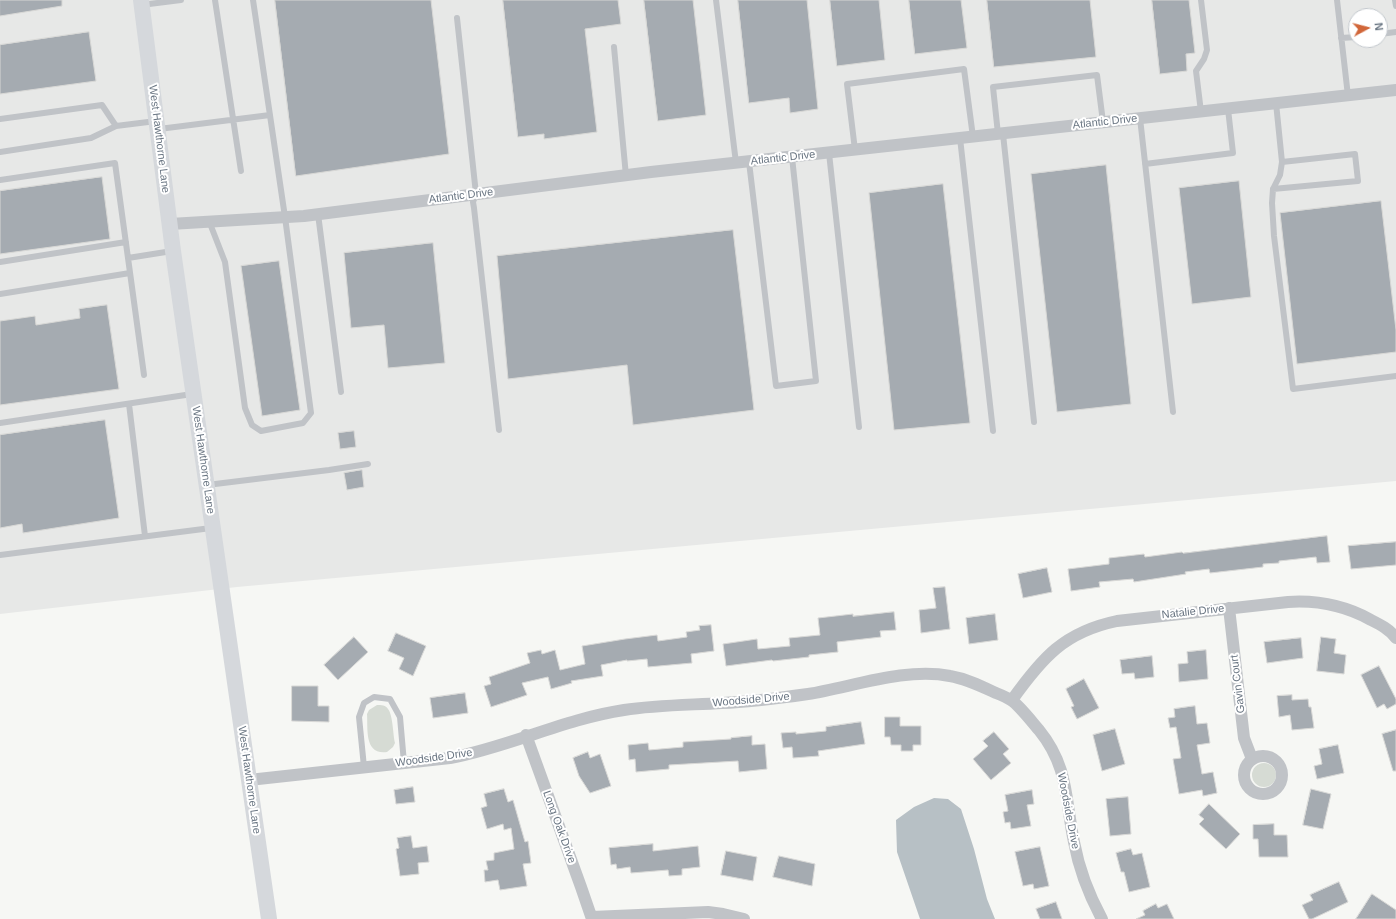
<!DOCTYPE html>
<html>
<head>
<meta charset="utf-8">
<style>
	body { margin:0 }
	#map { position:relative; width:1396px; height:919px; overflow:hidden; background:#f6f7f4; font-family:Helvetica,sans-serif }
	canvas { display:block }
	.north { position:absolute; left:1348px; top:8px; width:40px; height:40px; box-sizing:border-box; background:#fff; border:1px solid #c3c8cd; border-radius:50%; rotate:83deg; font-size:11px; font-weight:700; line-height:16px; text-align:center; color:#697582 }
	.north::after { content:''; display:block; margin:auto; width:14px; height:18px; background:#d16639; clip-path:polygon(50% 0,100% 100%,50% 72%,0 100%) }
</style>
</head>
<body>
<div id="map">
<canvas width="1396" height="919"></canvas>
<div class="north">N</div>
</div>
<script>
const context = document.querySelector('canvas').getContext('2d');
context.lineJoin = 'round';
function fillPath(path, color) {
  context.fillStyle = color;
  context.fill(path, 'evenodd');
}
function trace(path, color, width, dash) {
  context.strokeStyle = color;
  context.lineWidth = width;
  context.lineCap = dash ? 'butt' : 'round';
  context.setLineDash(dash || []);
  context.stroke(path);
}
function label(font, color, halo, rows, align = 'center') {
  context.font = font + ' Helvetica,sans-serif';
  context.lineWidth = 4;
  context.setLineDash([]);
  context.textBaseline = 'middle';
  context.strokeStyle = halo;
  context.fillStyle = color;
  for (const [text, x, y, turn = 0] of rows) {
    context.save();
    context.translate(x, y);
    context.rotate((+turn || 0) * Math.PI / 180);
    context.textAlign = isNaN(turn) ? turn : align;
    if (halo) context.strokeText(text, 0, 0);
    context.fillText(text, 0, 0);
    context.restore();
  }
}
fillPath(new Path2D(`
	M0 0H1396V481L237 587 0 614ZM1356 16H1380V40H1356Z`), '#e7e8e7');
fillPath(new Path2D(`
	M377 705C381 705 386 705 388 709 393 715 393 735 395 743L393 747 387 752C364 755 368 729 367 714L369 710Z
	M1252 775a12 12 0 1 1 24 0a12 12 0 1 1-24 0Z`), '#d6dbd4');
fillPath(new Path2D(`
	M934 798 948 799 961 809 974 849 987 899 995 919H920L897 852 896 820 914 807Z`), '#b7c0c5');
const building = new Path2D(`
	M0 0H62V6L0 16Z
	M275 0H431L449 154 296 176Z
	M503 0H618L621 24 585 29 597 132 544 139V134L518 137Z
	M644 0H693L706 115 658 121Z
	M738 0H807L818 109 790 113 789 98 749 103Z
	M830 0H879L885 60 837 66Z
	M909 0H961L967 48 915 54Z
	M987 0H1090L1096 57 994 67Z
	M1152 0H1189L1195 53 1186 54 1187 71 1160 74Z
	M89 32 96 81 0 94V45Z
	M1106 165 1131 404 1057 412 1031 174Z
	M102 177 110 239 0 254V191Z
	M1239 181 1251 297 1192 304 1179 188Z
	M943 184 970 423 894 430 869 193Z
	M1381 201 1396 330V352L1297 364 1280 213Z
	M733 230 754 410 633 425 627 365 508 379 497 256Z
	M433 243 445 363 388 368 384 325 351 328 344 253Z
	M279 261 300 410 262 416 241 266Z
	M107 305 119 389 0 405V321L35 316 36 325 80 318 79 309Z
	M105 420 119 518 23 533 22 524 0 528V435Z
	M354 431 356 447 340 449 338 433Z
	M362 470 364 487 347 490 344 473Z
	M1327 536 1330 562 1317 563 1316 557 1279 561V563L1263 564V567L1210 573 1209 569 1185 572 1186 574 1134 582 1133 579 1099 582 1100 587 1071 591 1068 569 1109 564V558L1144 554 1145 557 1182 552 1183 553Z
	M1396 542V565L1351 569 1348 546Z
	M1047 568 1052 592 1023 598 1018 574Z
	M945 587 950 629 921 633 919 610 936 608 933 588Z
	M894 612 896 630 880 631 881 637 837 642 838 652 809 655V657L773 661 772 660 726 666 723 644 757 639 758 649 790 646 789 638 820 635 818 618 853 614V616Z
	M995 614 998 640 969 644 966 618Z
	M711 625 714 651 691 654 692 663 648 667 647 659 627 661V660L601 665 603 676 571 681 572 683 551 689 548 677 522 683 527 695 491 707 484 686 491 684 489 677 530 663 527 653 541 650 542 654 555 650 560 670 585 664 582 646 625 639 657 635 658 641 687 637 686 632 700 630 699 626Z
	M396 633 426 646 413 676 399 669 404 658 388 651Z
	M354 637 368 652 338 680 324 665Z
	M1321 637 1336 639 1334 653 1346 655 1344 674 1317 671Z
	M1301 638 1303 658 1267 663 1264 642Z
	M1206 650 1208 679 1179 682 1178 664 1188 663 1187 652Z
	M1152 656 1154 677 1135 679 1134 673 1122 674 1120 660Z
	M1379 666 1396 699V704L1387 709 1384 704 1377 708 1361 675Z
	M1084 679 1099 708 1077 719 1071 707 1074 706 1066 689Z
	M292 686H318V706H329V722L292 721Z
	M465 693 468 713 433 718 430 698Z
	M1292 695V700L1308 699 1309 707H1311L1314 728 1292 730 1290 715 1279 717 1277 696Z
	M1195 706 1197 724 1207 723 1210 743 1197 745 1202 774 1213 772 1217 793 1203 796 1202 790 1179 794 1173 759 1181 758 1176 727 1170 728 1168 718 1175 717 1174 709Z
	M885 717H900V726H921V745H913V751H901V745H891L890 737H885Z
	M861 722 865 744 818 751 819 756 793 758 792 747 783 748 781 733 796 732V734L826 731V727Z
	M1115 729 1125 764 1102 771 1093 735Z
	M1396 730V771H1393L1382 734Z
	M994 732 1009 749 1003 754 1011 763 991 780 973 759 988 746 983 741Z
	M752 736V745L765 744 767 769 739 772 738 761 669 765V769L636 772 635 759 629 760 628 745 648 743 649 750 683 747V742L731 739V738Z
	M1338 745 1344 773 1317 779 1314 766 1322 764 1319 749Z
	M588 752 590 758 600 754 611 786 590 793 579 776 573 758Z
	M413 787 415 802 396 804 394 790Z
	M504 789 508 802 513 800 525 842 528 841 531 863 523 864 527 886 500 890 498 880 485 882 484 870H488L486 861 494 860V853L514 849 511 828 504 830 503 824 487 829 481 808 487 806 484 794Z
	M1311 789 1331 794 1323 829 1303 825Z
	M1032 790 1034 804 1027 805 1031 826 1011 829 1010 822 1005 823 1003 812 1008 811 1005 795Z
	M1128 797 1131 834 1110 836 1106 799Z
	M1209 804 1240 834 1226 849 1199 824 1204 819 1199 815Z
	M1274 824V835H1287L1288 857H1259L1258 839H1253V825Z
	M411 836 413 848 427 846 429 862 418 863 419 874 400 876 396 849 399 848 397 838Z
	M653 844V851L698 846 700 867 682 869V875L669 876 668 870 631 873 630 867 617 869 616 864 611 865 609 848Z
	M1040 847 1049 886 1034 889 1033 884 1023 886 1015 852Z
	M1131 849 1133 855 1142 853 1150 887 1129 892 1124 872H1121L1116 853Z
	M726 851 757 857 753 881 721 875Z
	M779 856 815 864 812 886 773 877Z
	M1339 882 1348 902 1312 919H1309L1302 905 1313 900 1310 895Z
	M1372 894 1396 910V919H1356Z
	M1056 902 1062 919H1040L1036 909Z
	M1156 904 1158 908 1167 904 1174 919H1136L1145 915 1143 911Z`);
fillPath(building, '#a5abb1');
trace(building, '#d8d8d6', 1);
trace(new Path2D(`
	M215 0 241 171
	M716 0 736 163
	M1201 0 1207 50 1204 59 1196 71 1201 112
	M1337 0 1348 96
	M1395 0 1396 6
	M141 5 181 0
	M457 18 476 194 473 202 474 208 499 430
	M1380 34 1396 32
	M1341 38 1356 37
	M614 47 626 176
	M1276 103 1282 162 1280 175 1273 189 1272 203 1274 236 1293 389 1396 376
	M1140 118 1173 412
	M0 119 102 105 116 126
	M159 129 270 115
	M998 134 993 87 1097 75 1103 122
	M1003 134 1034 422
	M960 138 993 431
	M855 150 847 84 964 69 973 137
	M0 152 91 138 116 126 156 121
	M829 153 859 427
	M749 162 776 386 816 381 792 157
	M1145 164 1233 153 1228 109
	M0 180 115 163 128 258
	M1273 189 1358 181 1355 154 1282 162
	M318 214 341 392
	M209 221 225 262 245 408 252 425 261 431 303 423 311 413 285 217 253 0
	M0 262 126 242
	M0 294 130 273
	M144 375 128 258 172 251
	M129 404 145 536
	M0 423 192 394
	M207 485 329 470 368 464
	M0 555 211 528
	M364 767 359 717 364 703 374 697 390 699 400 717 404 763`), '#c0c3c7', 6);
trace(new Path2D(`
	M170 224 304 216 651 172 1396 90
	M1229 608 1244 738 1252 759
	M1012 700C1042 658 1064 632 1117 621L1288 602C1318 600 1344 605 1371 620 1381 625 1389 629 1396 638
	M526 735 581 887 592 919
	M1244 775a19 19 0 1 1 38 0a19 19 0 1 1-38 0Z
	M249 780 450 758C509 747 564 719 624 710 656 705 689 705 722 703 751 702 780 698 808 694 852 687 906 667 950 676 967 679 981 686 996 693 1001 695 1006 697 1011 700 1019 705 1032 722 1039 730 1069 767 1065 799 1074 842 1079 869 1089 895 1102 919
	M592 917 708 912 723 914 744 919`), '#c0c3c7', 12);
trace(new Path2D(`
	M141 0 173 251 269 919`), '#d5d8dc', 16);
label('11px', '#697582', '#fff', [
	["Atlantic Drive",1105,122,-6],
	["West Hawthorne Lane",159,139,83],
	["Atlantic Drive",783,158,-6],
	["Atlantic Drive",461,196,-7],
	["West Hawthorne Lane",203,460,82],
	["Natalie Drive",1193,612,-6],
	["Gavin Court",1238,684,-97],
	["Woodside Drive",751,700,-5],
	["Woodside Drive",434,758,-8],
	["West Hawthorne Lane",249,780,82],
	["Woodside Drive",1068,811,79],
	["Long Oak Drive",559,827,70]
]);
</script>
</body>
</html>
